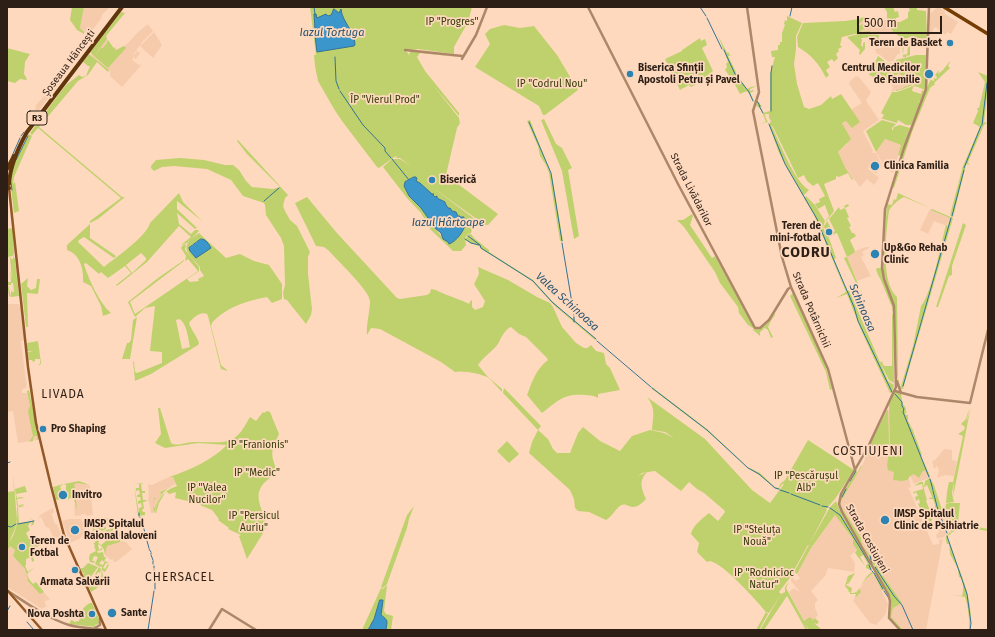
<!DOCTYPE html>
<html>
<head>
<meta charset="utf-8">
<style>
	body { margin:0 }
	#map { position:relative; width:995px; height:637px; overflow:hidden; background:#fed9be; font-family:"Fira Sans",sans-serif }
	canvas { display:block }
	.frame { position:absolute; inset:0; border:8px solid #2d1f15; pointer-events:none }
	.scale { position:absolute; left:857px; top:16px; width:85px; height:18px; box-sizing:border-box; border:2px solid #2d1f15; border-top:0; padding-left:5px; font-size:12px; line-height:14px; white-space:nowrap; color:#2d1f15; -webkit-text-stroke:3px #fed9be; paint-order:stroke }
</style>
</head>
<body>
<div id="map">
<canvas width="995" height="637"></canvas>
<div class="frame"></div>
<div class="scale">500 m</div>
</div>
<script>
const context = document.querySelector('canvas').getContext('2d');
context.lineJoin = 'round';
function fillPath(path, color) {
  context.fillStyle = color;
  context.fill(path, 'evenodd');
}
function trace(path, color, width, dash) {
  context.strokeStyle = color;
  context.lineWidth = width;
  context.lineCap = dash ? 'butt' : 'round';
  context.setLineDash(dash || []);
  context.stroke(path);
}
function label(font, color, halo, rows, align = 'center') {
  context.font = font + ' "Fira Sans",sans-serif';
  context.lineWidth = 3.5;
  context.setLineDash([]);
  context.textBaseline = 'middle';
  context.strokeStyle = halo;
  context.fillStyle = color;
  for (const [text, x, y, turn = 0] of rows) {
    context.save();
    context.translate(x, y);
    context.rotate((+turn || 0) * Math.PI / 180);
    context.textAlign = isNaN(turn) ? turn : align;
    if (halo) context.strokeText(text, 0, 0);
    context.fillText(text, 0, 0);
    context.restore();
  }
}
fillPath(new Path2D(`
	M84 7H110L102 15 101 19 88 36 80 28Z
	M939 7 945 11V14L958 22 951 34 947 32 946 35 935 27 930 35H929L930 14 936 8H938Z
	M873 18 887 21 894 33H864L849 35 861 19Z
	M148 24 153 31 143 41 133 55H134L137 51 140 53 136 59 134 58 135 55 132 60 139 65 142 64 122 87 110 76V71L91 55 106 36 108 42 116 52 128 43 137 33Z
	M154 32 162 45 153 58 140 46Z
	M895 43 897 46 900 47V53L897 55 893 61 889 62 882 57V56L876 53 875 49 881 48V44Z
	M899 73 909 81 911 84 895 91H891L893 88 890 82 891 79Z
	M856 76 859 77 871 92 866 101 879 120 863 131 873 151 872 153H876L882 166 876 174 868 167V169L879 178 874 185 867 179 860 187 846 169 838 152 847 144 846 130 842 123 846 121 852 109 862 103 849 84 850 81Z
	M60 83 42 106 29 125 26 122 35 110 36 105 44 96H46L54 85 57 86Z
	M885 139 901 145 893 173 884 166 876 152Z
	M930 209 950 218 947 226 934 221 928 234 920 230Z
	M866 247H869V248L862 252 864 256 861 257 871 276 857 281 847 257 854 253 855 251Z
	M7 304H19L21 310 24 340 21 341 26 381H25L27 382 26 388 22 389V393H28L34 435 37 436V440L18 443 13 411 8 412 7 409Z
	M887 410H902L929 478 914 484 910 476 909 478 911 487 907 489H909L933 545 939 544V540L943 539 926 630H903L891 617 893 608 902 603 883 576 877 564 862 545 863 544 861 542V538L840 505 841 501 862 466Z
	M944 449 952 450V460L957 461 954 476 945 475 937 478 939 470 937 466 934 469 932 461 935 460Z
	M169 477H173L176 484 160 491 161 493 154 513H151L148 498 149 497 148 484 152 485Z
	M79 482 90 486 93 515 87 516 85 514H82L81 515 75 516 74 506V505L76 504V500L67 484Z
	M53 508 54 513 51 514 52 515 55 524H57L62 536 54 539 49 528 46 527 41 517 38 519 40 515Z
	M943 513 948 532 944 537 937 539 936 535 939 532 935 519 938 515Z
	M835 515 853 539 857 550 850 556 855 563 854 572 828 568 825 576 811 591 818 600 815 603V608L818 615 813 620 804 621 789 592 794 588 798 591H799L791 581V579L792 577 796 581 800 578 797 574 811 548Z
	M69 519H81L87 531 79 539 70 543 62 521Z
	M123 541 126 542 132 549 116 562H114L112 559 111 560 105 555 107 546Z
	M10 546 15 550 13 556 25 569 31 585H37L48 597 50 600 45 601V604L47 606 42 609 7 587V551Z
	M873 573 888 604 886 614 876 625 870 623 853 601 856 595 859 594V590L866 579Z`), '#f6cbab');
fillPath(new Path2D(`
	M72 7H84L80 28 84 32V34L77 30 70 20Z
	M310 7H472L468 22 454 47V54L418 49 406 51 431 82 410 56 409 54 411 51 458 57 420 53 417 57 425 71 459 113V116L433 85 459 118 460 123 457 128 446 175 498 214 488 225H485L432 187 476 220 474 223 471 233 468 234 465 238 466 245 461 251H453L430 229 421 213 407 198 383 167 392 159H400L412 167 400 158H395L397 157 396 156 379 168 377 167 342 121 334 109 318 81 315 66 314 55H316ZM414 177H416V181L420 183 432 195 434 194 433 195 445 202V203C450 210 457 217 464 217L466 225 457 238 450 244C439 236 431 222 423 210 417 202 409 197 405 188 403 185 404 185 405 182Z
	M884 7H893L895 12 898 11 899 17 896 18V22H900L908 18V12L911 10H909V7H917V10L926 11 927 39 909 37 908 38H903L908 39 907 41 920 42V40H918H922V44H917V46L911 45 910 48V55L907 56 908 47H906V45L908 47V43L904 42 903 55 907 54 906 57H903L902 38 893 32 887 21 877 19H864L856 27 866 23V26H865L863 29 864 30H861V32L870 31V33L854 34 842 37 840 45 842 47 838 49 839 51 836 54 838 58 834 62 832 59 827 62 830 67 826 70 829 75 826 78C819 63 811 55 798 47L797 37 803 23 845 21 859 19 863 17 876 18 887 21V12Z
	M121 12 125 13 106 36 107 39 94 56 90 52Z
	M787 16 802 23 796 36V49L794 64 797 84 804 107 809 109 821 105 831 96 832 99 841 94 860 122 852 128 846 121 842 123 851 139 838 152 846 169 853 179 852 180 848 173 839 177 836 176V179L824 184 834 211 826 221V220L829 216 825 205 818 209 815 204 820 202 819 199 825 196 818 183 813 186 807 181 804 175 798 178 773 127 771 125C780 142 793 180 809 190L803 196 779 153 769 125 771 121 769 118V114H765L766 117 763 113 768 122 757 125 766 122 760 107 756 106 757 101 760 103V105H762L761 107 763 113 770 111V74L775 57H772L771 51 778 50V45H780V42H782V33L785 25 784 24 785 20 787 21Z
	M504 25 520 28 534 26 557 55 578 90 545 115H543L539 106 475 67 490 44 485 34 490 29Z
	M859 34 879 35 878 41 876 40 877 39V37L861 38 862 40 861 45 863 47V43L865 42V49L860 55 859 54 860 50 847 37Z
	M718 35 727 53 728 52 730 55H732L728 56 738 76 747 89 751 87 757 86 758 89 757 86 750 89V91L753 90 754 91 750 93 754 100 755 101V102L747 91 740 94 733 81 725 70 727 67 726 64 728 62Z
	M700 38 701 41 705 39 707 45 702 48 713 71C706 76 698 84 691 87L689 85 680 90 665 59 682 51V50Z
	M108 40 118 54 114 48 115 47 116 50 124 46 126 48 108 68 94 56 101 48H103L107 43Z
	M7 48 30 54 25 62 24 74 27 79 26 80 20 79 15 83 7 81Z
	M89 54 109 70 108 72 97 62 88 75 78 81 39 127 122 197H125L98 219 90 223V221L121 198 38 128 32 135 30 133 62 90 66 85 79 75 82 77 86 76 90 66H88L83 62Z
	M916 55H926L925 90 913 85 897 91 896 90 898 89V90L911 84 909 81 906 80 899 73 890 79 896 60Z
	M878 56 887 63 894 64 887 83 869 75Z
	M950 61V62L948 66 950 68 934 83 935 84 930 88 912 132 894 188 892 187 907 140 928 85 932 77 931 80 934 81V78L936 79 937 77 935 75 939 70 938 74 943 70Z
	M978 72 988 76V89L984 122 987 123 984 125 968 162 969 165 967 164 966 165 953 217 950 215 963 166 980 127 973 123 978 111 977 108H979L985 82Z
	M913 86 916 87H913L912 91 921 94 922 90 924 91 920 102 918 101 920 103 911 125H906L898 120 897 123 880 118H882L884 115 881 113 892 92H897Z
	M544 119 556 144 562 148 572 168 568 170 579 236 574 239 562 171 541 120Z
	M530 120 552 176 563 241H560L549 173 546 165 540 156 538 146 527 121Z
	M882 120 896 124 892 128V131L894 127 900 125 910 128 901 156 898 155 901 145 885 139 876 152 866 131Z
	M29 134 32 136 14 177 13 184 15 182 19 211 14 213 10 179 11 171Z
	M238 140 288 195 285 198 283 206 285 211 290 220 297 226 310 252 308 257V274L312 309 311 315 306 324 287 300 284 299 283 293 285 285 284 246 281 238 266 215 265 205 264 203 243 196 231 180 207 169 174 166 162 167 154 171 151 168V166L156 160 180 158 204 160 225 165H233L239 170 246 181 252 187 273 189 280 187 247 154 237 141Z
	M179 193 183 202 202 221 177 201V209L197 228 195 229 177 213 179 224 191 234 195 230H199L198 232 187 243 181 245 191 237 179 226 147 262 117 286 116 285 131 273 125 266 108 278 101 272 99 274 86 263 84 264C88 278 100 304 111 313L103 316 101 306 91 286 83 282C84 270 80 254 67 250V245L90 224V238L116 256 114 258 84 237 79 240 78 242 104 267C116 257 146 237 150 223ZM141 253 146 258V260L132 273 126 265Z
	M898 193 930 208 904 197C899 199 891 206 889 211 886 232 880 282 897 297L898 378 900 386H901L913 346 921 306C932 293 941 243 946 225L948 226 950 218 931 210 932 209 953 218 903 389H901L897 376 895 310 882 269 887 204 892 205 894 199 896 200Z
	M806 196 815 205 825 221 823 227 820 229 814 215 804 198Z
	M307 197 336 232 397 298 400 299 427 295 430 293 431 289C438 290 441 293 447 295 454 298 462 300 469 304L471 300 472 301V307L475 310 483 307 485 301 474 284 479 274 478 267 508 280 537 297 550 303 553 307 562 327 576 343 584 348H587L586 349 591 345 596 351 604 353 606 364 610 368 620 390 598 394V398C594 395 590 396 586 395 564 393 559 400 542 413L527 395C532 382 536 369 548 360L547 358 526 337 519 334 511 327C505 329 501 338 498 344 492 352 483 357 478 365L487 376 502 389V392C498 388 493 382 489 378 483 374 462 370 455 372L441 362 380 329 371 328 367 335C366 324 370 312 370 301 369 290 337 260 328 250L324 247 316 246 295 203Z
	M848 204 849 206 845 208 849 217 847 218 851 226 849 227 852 233H854L856 236 850 240 855 251 854 253 847 257 865 301 859 287H856L857 285 844 258 847 257 837 233 829 236 825 228H823L827 221 833 232 835 231 829 219 839 207 840 210 845 208 844 206Z
	M692 214 693 216 690 225 712 258 715 256 756 329C765 329 770 320 775 313V315L768 325 771 322 768 327 773 337 771 338 768 330 765 328 762 329H764L760 332V336L752 329 756 330 748 325 739 313 738 307 720 283 715 272 684 227 677 220H673H683Z
	M963 223 966 225 952 266V275L949 276 938 307H936Z
	M13 228 14 253 13 256 7 257V229Z
	M823 228 829 238 836 258 834 259 847 291 849 290 888 381 894 385 892 393H890L861 330 847 294 836 298 846 292 821 232 820 231Z
	M199 233 226 258 240 254 254 261 269 265 282 284V299L272 303 267 297C247 301 226 307 212 323L211 326 221 365 228 371 221 369 208 316 207 314C200 311 193 318 189 323 191 330 197 336 199 343L198 345 151 374 135 381 133 361 134 362 135 372 137 373 162 363V352L150 351 155 306 145 308 135 317 128 302 158 278 184 260V261L130 302 135 314 198 271 188 259 185 261 186 256 181 248 183 245 186 244 185 250 199 267V271L187 279 190 282 199 281 198 279 204 276 200 270V267C187 252 178 247 199 233ZM201 239 209 249 196 258 190 251V246ZM179 319C187 323 188 338 190 347L182 349 176 320Z
	M469 234H471L474 238 489 250V252L533 280 553 302 573 320V316L574 317 575 321 596 339 595 340 555 306 532 281 496 258 481 249 479 246 470 243 466 240V238Z
	M13 256 15 259 19 296 11 297V290L12 292H14L13 283H11V285H8L11 297 9 296 7 282H11L10 270 12 280 10 258 11 257V259H13Z
	M877 268H881L882 276 893 306 894 383 889 380 880 362 883 361 882 362 884 366H892V315L893 314 892 307 880 278 879 277 876 270Z
	M28 278 27 286 31 290 36 288 37 279H40L38 294 27 293 28 327H26L21 284Z
	M793 293 825 364 832 389 830 390 826 372 790 296Z
	M137 317 130 359H122L127 343H129L131 340 133 320Z
	M38 341 41 363 40 365H38L40 364V359H35V361L33 362 32 360H29V362L28 352 33 351H27V343Z
	M652 387 707 429 748 467 760 473 775 487 779 488V490L775 488 759 475 750 469 706 430 651 388Z
	M504 388 541 426 538 430 548 439 553 449 557 453H570L578 433 583 427 600 441 620 451 632 436 650 430 664 433 674 438 665 432 652 430C653 417 656 408 647 397L705 439 752 490 770 503 784 484H782L779 489 780 484 785 480 808 440 854 470 835 499 826 509 827 510 811 541 809 545H808L789 579 779 592 781 594 769 613 766 612 768 614 759 630H756L766 612C756 600 724 564 710 561L707 562 697 552 699 543 691 534C693 525 702 519 709 513L718 521 725 512 724 510 704 493 697 489 689 482 681 491 655 471 642 473 638 476 647 472C638 482 642 489 646 499 641 504 636 509 629 506 626 505 625 504 622 505 617 506 612 517 606 520L589 512 578 511 575 508 574 499 570 490 529 453 532 442 538 430 503 393Z
	M29 390 39 439 37 440V436H35L33 438V441L29 442 33 436 29 417 28 411 30 406 27 391Z
	M896 392 901 394 903 405H904L906 409 905 410 907 412 905 413 906 415H908V421L911 426H910L912 428 922 455 921 456 930 476 929 478 925 470 922 472 919 478 914 474 910 476 907 480 902 481 893 480 894 472 888 470 887 466 890 444 889 404 894 393Z
	M971 406 953 497 954 480V481L952 493 954 502 946 503 947 492 949 482H953L963 436 958 434 964 430 965 427 961 424 966 419 969 409 966 425Z
	M158 408H160L171 443C176 446 181 444 186 443 200 440 218 445 230 440 240 437 245 425 250 417L256 421 263 412 264 413 267 411 270 412 279 434C271 453 270 451 277 472 273 476 268 479 264 483 252 496 263 511 268 525L247 559 239 536 241 535 228 529 229 528 218 520 219 519 212 510 202 506 199 504 196 503V499H192V502L175 498 176 492 169 494 166 491 159 503 156 513H157H155C158 498 163 491 177 486L176 484C159 492 160 498 154 513 153 508 153 502 154 498H156L154 500 153 507 155 508 161 494 160 492 176 484 173 477H169C188 471 212 460 227 445L198 443 165 448 155 443 161 434Z
	M887 410H888L889 443 887 455 883 457 884 451 874 450 873 452 872 456 867 455 865 459 866 453Z
	M507 441 519 454 509 463 497 451Z
	M860 465 862 466 841 501 840 505 861 538V542L863 544 862 545 876 563 874 566 870 561 869 556 866 553 840 508V498L856 471 857 473 861 466Z
	M13 473 17 519 15 529 9 542C17 532 18 520 17 507H19L17 506 15 489 25 486 27 492 16 494 17 498 21 497 24 498 17 499 18 506 23 504 24 506 22 505 21 506 24 507H18L19 523 33 521 29 517 34 521V524L31 526 32 522 30 523 28 526 30 530 26 533 29 539 36 536 41 545 32 549 34 561 32 562 31 557 26 559V565L25 566 28 572 35 567 27 574 29 579 33 584 36 582 48 597 44 592 40 594 27 580 28 579 25 569 13 556 15 550 10 546 7 551V547L9 543 7 546V491L8 492 14 491Z
	M930 478 934 485 943 513 938 515 936 509 934 511 933 509 935 508V505L936 508 933 499H929L930 497 931 498 932 497 927 485 925 486 926 487H924L925 481Z
	M79 481 90 485 78 483 74 484 75 489H73L76 500 77 511 74 499 69 498V501L66 491 65 493 64 492H62V495L61 492 60 493 61 499 56 500 53 487 63 484 62 486V485L60 486 62 492 66 490V485L64 484Z
	M920 482H923C923 486 926 497 927 500L926 501 933 518 930 523 927 517H926L927 519H925L927 524 929 523 927 524 921 512 925 510 921 511 917 501 918 504 920 503 919 499 916 501 915 497 918 496 916 492 914 494 913 492 923 489 922 484 914 486Z
	M144 483 141 484 142 491H145V493H142L143 500H146L147 501 143 502 144 509H142L143 512H145V515L138 516 134 484 139 513V508L142 507 141 503 138 504V501L141 500 140 497H137V495L140 494 139 490 136 491V488H139V484H135Z
	M836 501 840 511 865 554 872 569 870 570 866 568V565L868 564 863 555 860 557 865 566 855 553 857 550 853 544V539L835 515 811 548 797 574 794 572 830 507Z
	M949 503H960L958 523 988 529V531C975 529 963 525 951 533L950 528 952 527 950 522 947 523 944 512 946 504Z
	M414 506 409 519 407 528 387 584 383 588 381 587 407 515Z
	M90 518H107L110 521 108 523 110 526 113 525 108 528 105 521 100 522 103 529 106 526V529L102 531C96 529 98 524 97 521H94L95 523H92L95 530 97 528 98 530 94 532 90 525Z
	M114 526 122 536 120 542 107 546 105 555 108 558 105 555 104 550 101 545 106 541 102 532 109 529 112 534 109 540 112 541V539L115 541 116 536 114 529 111 532 110 529Z
	M950 532 951 534 947 536C957 567 975 597 970 630H969C970 623 968 604 965 597L950 594 962 596C964 590 963 582 961 578L959 577 958 569 950 554 949 544H947C945 538 945 537 950 532Z
	M98 540 99 542 98 543 100 544 102 547 99 544 98 545 99 550 102 548V550L97 551 98 553 103 552 104 557H106L104 562 102 560 99 564 103 565 105 561 109 563H106L103 568 105 569 108 564 109 565 105 572 102 570 103 577 101 579 102 566 100 567 95 564 98 557 94 556 92 561H95L94 563 90 562 89 558 90 554 96 551 94 546 95 545 93 543H96L94 542Z
	M88 563 98 567 90 578 92 580 99 567 101 569 100 573 98 572 96 576 97 578 99 579 97 585H96L98 581 96 580 93 586 95 587 96 586 97 587 101 581 97 588 91 592 83 574H85L83 573 80 568H83Z
	M877 564 883 576 902 603 893 608 891 617 903 630H900L890 619V599L874 568Z
	M873 571 884 588 882 591 873 573 866 579 859 588 861 592 855 598 856 594H850V592L847 591H849L845 586 848 576 855 573 849 583 847 582 849 584H847L846 585 852 588 851 593H854L856 592V593L867 576Z
	M789 582 786 588 804 621 810 617 813 620 815 618 819 622 817 624 814 623 822 630H809L804 623 808 630H806L787 596 764 630H760L781 594 785 592V587L789 582 791 583Z
	M387 585 384 611 386 614 393 616 391 630H386L387 627 370 625 368 630H362L381 588 383 589Z
	M90 603H92L100 621V623H99L97 625 96 624 95 626H97L96 627 69 624 71 620 74 621V622L79 621 80 618 76 616C82 611 84 606 90 603Z`), '#bfd16c');
const water = new Path2D(`
	M334 9 339 13 341 9C342 22 355 31 355 45L354 46 317 52C315 39 315 27 314 14H316L317 18 326 14 328 16 331 15Z
	M414 177H416L417 179 416 181 420 183 432 194H434L433 195 435 197 437 196V198L445 202V203L448 208H450L452 211 456 212 458 216H460V217H464V221L466 222C464 231 457 241 449 244L448 242 443 239 441 233 435 228 421 208 409 196 404 186 405 182Z
	M201 239C206 239 209 244 211 248L196 258 190 251 189 248Z
	M380 600H383L381 615C389 621 387 621 386 630H368L374 619Z`);
fillPath(water, '#3a96cb');
trace(water, '#367294', 1);
trace(new Path2D(`
	M314 7 315 14
	M700 7 706 16
	M790 16 792 7
	M707 18 722 49
	M724 50 735 74 749 92 753 101
	M335 57 336 81 339 89
	M340 91 363 125 385 148V151L391 158
	M757 101 760 106
	M759 106 763 113
	M771 111V73L772 66
	M529 122 551 173 562 241
	M769 124 785 164 817 219 821 229
	M982 125 987 83
	M21 136 24 132
	M12 156 20 138
	M392 159 409 180
	M16 160 28 136
	M964 168 981 126
	M11 183 12 190
	M7 191H8
	M264 201 279 188
	M952 216 964 170
	M821 230 854 307 858 321 892 392
	M468 236 480 245 481 248 533 281 552 302 596 339
	M465 239 471 243 479 245
	M562 243 574 315
	M574 317V322
	M597 341 651 387
	M903 386 951 218
	M652 388 707 430 748 468 759 474 775 488 779 489
	M895 394 902 402V406L904 409 903 412 929 477
	M7 463 10 462
	M930 479 933 490
	M850 481 856 471
	M780 490 789 493
	M933 491 938 510 947 533
	M791 494 820 505
	M842 497 846 489
	M822 506 828 507
	M830 508 840 515 870 564
	M139 513V516
	M140 517 142 523
	M18 524 34 521
	M7 526 11 527 16 524
	M143 526 147 539
	M947 536 967 594 971 623 970 630
	M147 541 149 548
	M149 549 151 552
	M151 553V554
	M151 555 153 560
	M870 556 872 563
	M153 561V564
	M869 565 871 570
	M154 566V568
	M875 567 894 596 902 605 913 630
	M154 570V575
	M872 571 873 572
	M874 573 883 589
	M155 576V589
	M884 591 888 597
	M7 611 10 606
	M27 622 34 630
	M148 630 154 591`), '#367294', 1);
trace(new Path2D(`
	M588 7 678 184 755 328H760L769 320 788 289 791 287
	M747 7 759 92 753 111 782 257 791 287 828 369 855 470
	M405 50 462 56 463 57 462 59
	M463 57 476 35 487 7
	M897 381 901 393
	M895 391 917 397 970 403 988 330
	M8 591C28 604 47 618 69 625 80 628 92 628 103 630
	M95 628 100 625V618
	M209 630 222 609 256 630
	M900 630 889 618 890 601 888 594 842 512 839 504 841 494 868 447 896 387 894 306 884 279 882 268 885 209 904 148 926 89 929 7`), '#ae8668', 2.5);
trace(new Path2D(`
	M9 188 28 367 36 423 51 486 64 535 106 630
	M7 590 42 630`), '#925828', 2.5);
trace(new Path2D(`
	M944 7 988 34`), '#743d03', 3.5);
trace(new Path2D(`
	M7 169 14 156
	M9 184C10 166 18 148 27 132L122 7
	M7 186 9 188`), '#60360c', 4);
for (const [x, y, r, color] of [
	[950,43,4,"#2d83b2"],
	[630,74,4,"#2d83b2"],
	[929,74,5,"#2d83b2"],
	[875,166,5,"#2d83b2"],
	[432,180,4,"#2d83b2"],
	[829,232,4,"#2d83b2"],
	[875,254,5,"#2d83b2"],
	[43,429,4,"#2d83b2"],
	[63,495,5,"#2d83b2"],
	[885,520,5,"#2d83b2"],
	[75,530,5,"#2d83b2"],
	[22,547,4,"#2d83b2"],
	[75,570,4,"#2d83b2"],
	[112,613,5,"#2d83b2"],
	[92,614,4,"#2d83b2"]
]) {
  const dot = new Path2D();
  dot.arc(x, y, r, 0, 2 * Math.PI);
  context.fillStyle = color;
  context.fill(dot);
  trace(dot, '#fed9be', 1.5);
}
for (const [x, y, w] of [
	[37,118,20]
]) {
  const box = new Path2D();
  box.roundRect(x - w / 2, y - 7, w, 14, 3);
  context.fillStyle = '#fed9be';
  context.fill(box);
  trace(box, '#2d1f15', 1);
}
label('bold 9px', '#2d1f15', null, [
	["R3",37,118]
]);
label('10px', '#333a07', '#fed9be', [
	["IP \"Progres\"",452,22],
	["IP \"Codrul Nou\"",552,84],
	["ÎP \"Vierul Prod\"",385,100],
	["IP \"Franionis\"",258,445],
	["IP \"Medic\"",257,473],
	["IP \"Pescărușul",806,476],
	["Alb\"",806,488],
	["IP \"Valea",207,488],
	["Nucilor\"",207,500],
	["IP \"Persicul",254,516],
	["Auriu\"",254,528],
	["IP \"Steluța",757,530],
	["Nouă\"",757,542],
	["IP \"Rodnicioc",764,573],
	["Natur\"",764,585]
]);
label('bold 10px', '#2d1f15', '#fed9be', [
	["Teren de Basket",942,43,"right"],
	["Biserica Sfinții",638,68],
	["Apostoli Petru și Pavel",638,80],
	["Centrul Medicilor",920,68,"right"],
	["de Familie",920,80,"right"],
	["Clinica Familia",884,166],
	["Biserică",440,180],
	["Teren de",821,226,"right"],
	["mini-fotbal",821,238,"right"],
	["Up&Go Rehab",884,248],
	["Clinic",884,260],
	["Pro Shaping",51,429],
	["Invitro",72,495],
	["IMSP Spitalul",894,514],
	["Clinic de Psihiatrie",894,526],
	["IMSP Spitalul",84,524],
	["Raional Ialoveni",84,536],
	["Teren de",30,541],
	["Fotbal",30,553],
	["Armata Salvării",75,582,"center"],
	["Sante",121,613],
	["Nova Poshta",84,614,"right"]
], 'left');
label('10px', '#2d1f15', '#fed9be', [
	["Șoseaua Hâncești",69,63,-53],
	["Strada Livădarilor",691,190,63],
	["Strada Potârnichii",811,310,67],
	["Strada Costiujeni",867,539,61]
]);
label('italic 11px', '#245471', '#fed9be', [
	["Iazul Tortuga",332,33],
	["Iazul Hârtoape",448,223],
	["Valea Schinoasa",567,302,42],
	["Schinoasa",862,308,67]
]);
context.letterSpacing = '1px';
label('12px', '#2d1f15', '#fed9be', [
	["LIVADA",63,395],
	["COSTIUJENI",868,452],
	["CHERSACEL",180,578]
]);
context.letterSpacing = '0px';
context.letterSpacing = '1px';
label('bold 14px', '#2d1f15', '#fed9be', [
	["CODRU",806,253]
]);
context.letterSpacing = '0px';
</script>
</body>
</html>
